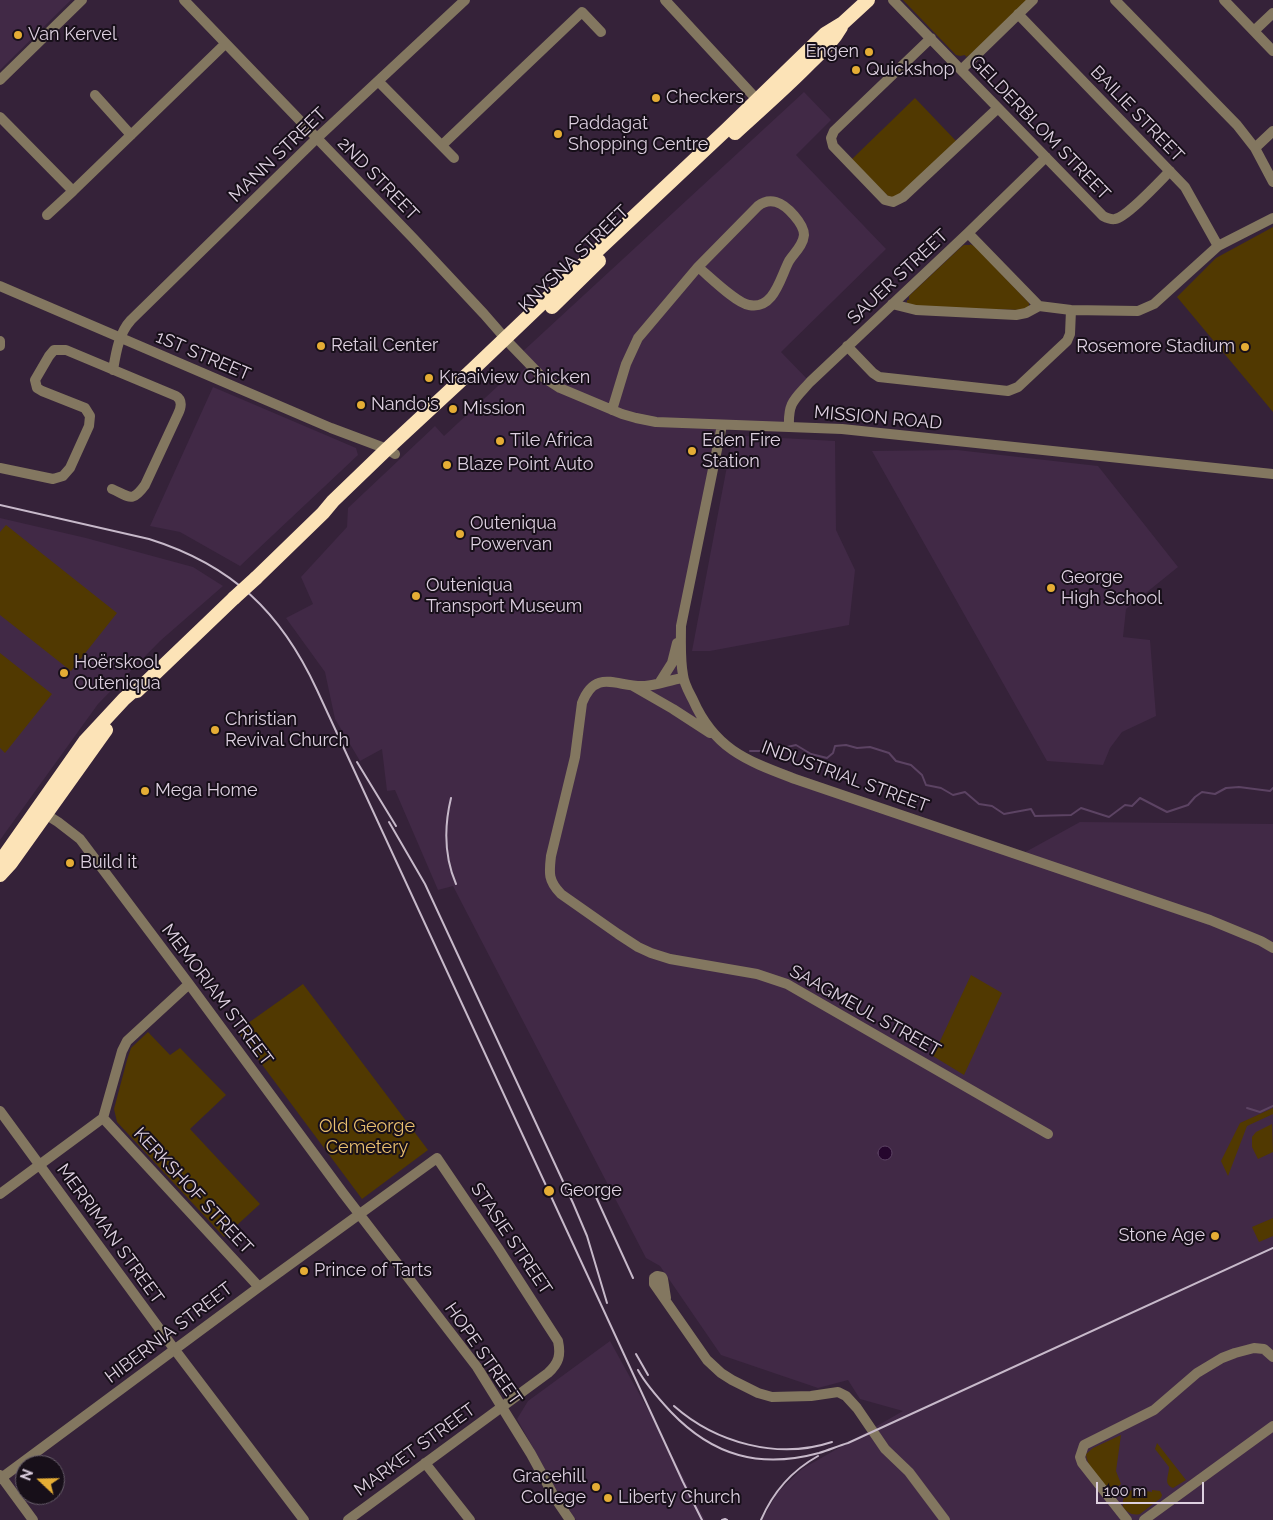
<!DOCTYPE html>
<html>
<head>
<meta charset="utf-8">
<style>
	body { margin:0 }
	#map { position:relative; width:1273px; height:1520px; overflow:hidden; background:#352239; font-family:Raleway,sans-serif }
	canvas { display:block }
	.north { position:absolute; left:15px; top:1455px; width:50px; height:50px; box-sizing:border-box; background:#170f19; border:1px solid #665c69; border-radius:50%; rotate:291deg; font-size:14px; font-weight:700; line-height:20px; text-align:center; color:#ddd0e0 }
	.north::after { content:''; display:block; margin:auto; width:18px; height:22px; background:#e5ad35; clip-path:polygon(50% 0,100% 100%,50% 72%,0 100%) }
	.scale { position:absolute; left:1096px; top:1482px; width:108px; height:22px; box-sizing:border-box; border:2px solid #ddd0e0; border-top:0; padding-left:6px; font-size:15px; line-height:18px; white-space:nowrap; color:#ddd0e0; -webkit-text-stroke:4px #170f19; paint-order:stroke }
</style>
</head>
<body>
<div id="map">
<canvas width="1273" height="1520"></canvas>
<div class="north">N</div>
<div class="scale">100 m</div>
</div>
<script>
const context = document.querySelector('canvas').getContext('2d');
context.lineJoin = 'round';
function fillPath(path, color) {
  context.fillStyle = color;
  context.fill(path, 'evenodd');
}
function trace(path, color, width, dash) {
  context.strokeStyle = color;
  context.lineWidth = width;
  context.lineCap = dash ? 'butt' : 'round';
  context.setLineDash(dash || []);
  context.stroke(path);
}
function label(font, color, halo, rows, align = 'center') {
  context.font = font + ' Raleway,sans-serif';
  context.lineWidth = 4;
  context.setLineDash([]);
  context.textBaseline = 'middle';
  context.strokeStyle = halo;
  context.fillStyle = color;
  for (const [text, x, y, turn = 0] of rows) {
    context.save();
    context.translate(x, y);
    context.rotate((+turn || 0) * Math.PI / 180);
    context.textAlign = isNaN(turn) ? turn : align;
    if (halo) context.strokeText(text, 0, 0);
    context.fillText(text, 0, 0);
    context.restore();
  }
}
fillPath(new Path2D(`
	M0 0H71L0 70Z
	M804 92 831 120 796 155 886 249 781 352 810 382 792 402 789 427 722 425 681 626V658L697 709 736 752 1020 855 1080 822 1273 824V1520H762L778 1492 802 1469 903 1411 860 1399 848 1380 818 1388 721 1355 660 1266 646 1258 453 886 438 890 395 790 387 791 382 749 360 761 335 719 325 672 286 618 313 604 301 577 347 527 348 508 435 426 444 436 513 372 517 376 529 364 520 354Z
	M213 387 356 448 358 455 240 566 180 532 150 526Z
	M745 436 835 441 836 530 855 570 849 625 710 651H692L731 445Z
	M957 450 1098 466 1178 567 1126 609 1123 637 1150 640 1156 716 1122 732 1110 748 1103 765 1047 761 872 451Z
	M0 518 86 538 193 567 223 586 160 641 98 704 0 840Z
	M610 1341 657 1426 705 1520H576L560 1496 517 1419 528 1401Z`), '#412946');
fillPath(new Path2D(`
	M903 0H1028L971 54 966 57 965 55 960 56 956 55Z
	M915 98 957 142 899 197 891 199 851 160Z
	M1273 227V412L1177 297 1216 258Z
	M970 244 976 247 1029 303V306L1023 310 914 307 907 303V300H909V296L960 248 964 245H970Z
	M6 525 117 613 71 671 0 615V532Z
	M0 653 52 694 5 753 0 748Z
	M971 975 1002 993 964 1075 933 1056Z
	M303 984 428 1150 362 1199 237 1031Z
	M148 1032 170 1055 180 1048 226 1095 190 1129 260 1204 224 1237 117 1122 114 1109 127 1060 131 1048Z
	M1273 1108V1114L1247 1126 1228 1176 1221 1161 1240 1123Z
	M1272 1124 1273 1152 1258 1159 1252 1147V1137L1256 1132Z
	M1273 1218V1236L1259 1242 1252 1227Z
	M1121 1435 1116 1471 1121 1484 1116 1488 1109 1487 1105 1485C1098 1476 1086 1465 1086 1454L1093 1448Z
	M1157 1443 1186 1480 1173 1488C1163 1484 1169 1476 1169 1467L1155 1449Z
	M1134 1489 1152 1492V1490L1160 1491 1162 1495 1161 1498 1140 1514C1132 1516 1127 1512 1123 1507 1122 1498 1125 1493 1134 1489Z`), '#513901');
const water = new Path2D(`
	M878 1153a7 7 0 1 1 14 0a7 7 0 1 1-14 0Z`);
fillPath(water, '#25062d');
trace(water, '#5c4363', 1);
trace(new Path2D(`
	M750 751H769L796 745 811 754 827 758 833 753 835 746 846 745 857 748 870 747 889 753 896 761 911 765 922 775 926 785 941 788 953 795 965 792 979 804 992 806 1004 814 1031 809 1035 816 1071 815 1081 808 1109 817 1125 805 1132 806 1140 798 1167 812 1188 805 1195 797 1202 792 1215 794 1226 788 1239 787 1270 791 1273 788
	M1247 1108 1260 1112 1273 1106`), '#5c4363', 2);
trace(new Path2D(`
	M184 0 413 238 484 314 511 345 540 375 560 388 622 414 636 418 656 422 842 429 1273 474
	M665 0 761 104
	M893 0 1103 216C1107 218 1111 220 1115 219 1127 217 1160 181 1170 171
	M1115 0 1237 125 1255 148 1273 182
	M1224 0 1273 51
	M1018 14 1185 187 1218 246
	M1254 31 1273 13
	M931 38 834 131 831 138 833 146 885 200 893 202 903 197 998 108
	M961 70 1033 0
	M0 80 82 0
	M378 81 454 158
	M95 95 131 135
	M0 117 73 191 225 44
	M442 145 582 12 601 32
	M1255 148 1273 131
	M47 215 73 191
	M968 233 1039 306 1071 310 1138 311 1154 304 1218 246 1273 218
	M0 286 331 428 387 449 395 454
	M892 304 916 310 1016 315 1026 313 1039 306
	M0 341V346
	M847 346 873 373 879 377 1008 391 1018 387 1067 341 1070 334 1071 310
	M113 370C116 352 119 333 131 320L317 138 465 0
	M612 410 626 364 638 338 698 267 758 206C763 202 769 200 776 202 787 205 804 224 804 235 803 246 794 253 789 261 780 278 774 310 749 305 736 303 709 276 698 267
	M722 425 681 626C681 642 680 659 683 675 684 684 689 692 693 700 715 750 748 761 795 779L1210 920 1261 941 1273 948
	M789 427C788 402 794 400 810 382L968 233 1046 157
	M0 468 53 479 63 476 70 468 89 426 90 416 85 408 42 391 37 388 35 380 49 356 54 350H66L176 396C183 400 181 408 178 414L145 485C132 503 130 497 112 489
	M683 678C670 680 657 685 645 686 618 688 596 667 582 703L575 757 551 856C549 873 548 881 561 894L618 934 638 947 651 953 670 959 757 974 787 984 1048 1134
	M660 682 672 663 677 643
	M633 686 673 709 710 733
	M42 812 58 822 80 839 189 984 343 1193 477 1367 531 1454 555 1498 570 1520
	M0 1111 175 1350 304 1520
	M103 1118 259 1287
	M0 1194 103 1118 122 1051 127 1041 189 984
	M666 1298 663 1279 662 1277 657 1276 654 1278V1284L707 1360 721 1373 732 1380 758 1393 772 1397 811 1396 838 1392 846 1396 857 1408 885 1449 909 1472 945 1520
	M425 1463 470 1520
	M0 1475 33 1520
	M0 1479 259 1287 437 1158 498 1248 558 1341C561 1355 559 1363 548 1373L348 1520
	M1127 1520 1082 1463 1080 1457 1084 1445 1154 1410 1197 1373 1222 1358 1235 1353 1254 1348 1264 1349 1273 1357
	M1144 1520 1273 1426`), '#837760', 10);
trace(new Path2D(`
	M735 133C759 111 783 90 806 67 819 54 832 43 841 27
	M552 307 599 261
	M256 578 323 513 333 501 387 449 471 371 579 268 726 130 825 34 843 23 868 0
	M0 862 85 741 124 699 132 692 137 691 234 598
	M0 875 11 863 106 730`), '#fce3b7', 14);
trace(new Path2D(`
	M0 505 149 539C232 565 281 612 317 690L683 1482 702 1520
	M357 762 396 826
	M451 798C444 827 444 856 456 884
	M389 822 425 884 573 1203 587 1236 607 1303
	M591 1186 633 1278
	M636 1354 648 1375
	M638 1370C646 1385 659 1399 671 1412 713 1456 760 1469 819 1453 829 1450 838 1446 848 1443L1273 1248
	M674 1406C716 1443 778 1460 832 1442
	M722 1520 725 1519 727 1520
	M761 1520C773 1492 791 1471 818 1456`), '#c7b9ca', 2);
trace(new Path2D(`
	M234 598 256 578`), '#fce3b7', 14);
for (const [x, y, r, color] of [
	[18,35,5,"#e5ad35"],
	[869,52,5,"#e5ad35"],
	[856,70,5,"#e5ad35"],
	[656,98,5,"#e5ad35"],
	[558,134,5,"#e5ad35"],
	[321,346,5,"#e5ad35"],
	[1245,347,5,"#e5ad35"],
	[429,378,5,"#e5ad35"],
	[361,405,5,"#e5ad35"],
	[453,409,5,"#e5ad35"],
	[500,441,5,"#e5ad35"],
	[692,451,5,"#e5ad35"],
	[447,465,5,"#e5ad35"],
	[460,534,5,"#e5ad35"],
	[1051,588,5,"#e5ad35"],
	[416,596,5,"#e5ad35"],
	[64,673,5,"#e5ad35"],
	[215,730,5,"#e5ad35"],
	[145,791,5,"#e5ad35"],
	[70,863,5,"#e5ad35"],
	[549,1191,6,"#e5ad35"],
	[1215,1236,5,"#e5ad35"],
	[304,1271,5,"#e5ad35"],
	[596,1487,5,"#e5ad35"],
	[608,1498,5,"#e5ad35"]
]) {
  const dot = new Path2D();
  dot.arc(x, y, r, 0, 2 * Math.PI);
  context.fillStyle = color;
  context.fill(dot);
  trace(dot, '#170f19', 2);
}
label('18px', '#ddd0e0', '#170f19', [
	["Van Kervel",28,35],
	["Engen",859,52,"right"],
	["Quickshop",866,70],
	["Checkers",666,98],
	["Paddagat",568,124],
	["Shopping Centre",568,145],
	["Retail Center",331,346],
	["Rosemore Stadium",1235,347,"right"],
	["Kraaiview Chicken",439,378],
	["Nando's",371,405],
	["Mission",463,409],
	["Tile Africa",510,441],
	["Eden Fire",702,441],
	["Station",702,462],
	["Blaze Point Auto",457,465],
	["Outeniqua",470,524],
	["Powervan",470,545],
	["George",1061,578],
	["High School",1061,599],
	["Outeniqua",426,586],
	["Transport Museum",426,607],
	["Hoërskool",74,663],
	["Outeniqua",74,684],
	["Christian",225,720],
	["Revival Church",225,741],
	["Mega Home",155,791],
	["Build it",80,863],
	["George",560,1191],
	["Stone Age",1205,1236,"right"],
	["Prince of Tarts",314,1271],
	["Gracehill",586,1477,"right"],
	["College",586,1498,"right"],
	["Liberty Church",618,1498]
], 'left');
label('18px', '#ddd0e0', '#170f19', [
	["BAILIE STREET",1137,114,46],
	["GELDERBLOM STREET",1040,128,46],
	["MANN STREET",278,155,-44],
	["2ND STREET",378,179,46],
	["KNYSNA STREET",574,259,-44],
	["SAUER STREET",898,277,-43],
	["1ST STREET",203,356,23],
	["MISSION ROAD",878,418,5],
	["INDUSTRIAL STREET",845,777,20],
	["MEMORIAM STREET",217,995,53],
	["SAAGMEUL STREET",865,1011,29],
	["KERKSHOF STREET",193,1191,47],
	["MERRIMAN STREET",110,1234,54],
	["STASIE STREET",511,1239,56],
	["HIBERNIA STREET",169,1333,-37],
	["HOPE STREET",483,1354,55],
	["MARKET STREET",415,1450,-36]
]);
label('18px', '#e9bf6f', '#170f19', [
	["Old George",367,1127],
	["Cemetery",367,1148]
]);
</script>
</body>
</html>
